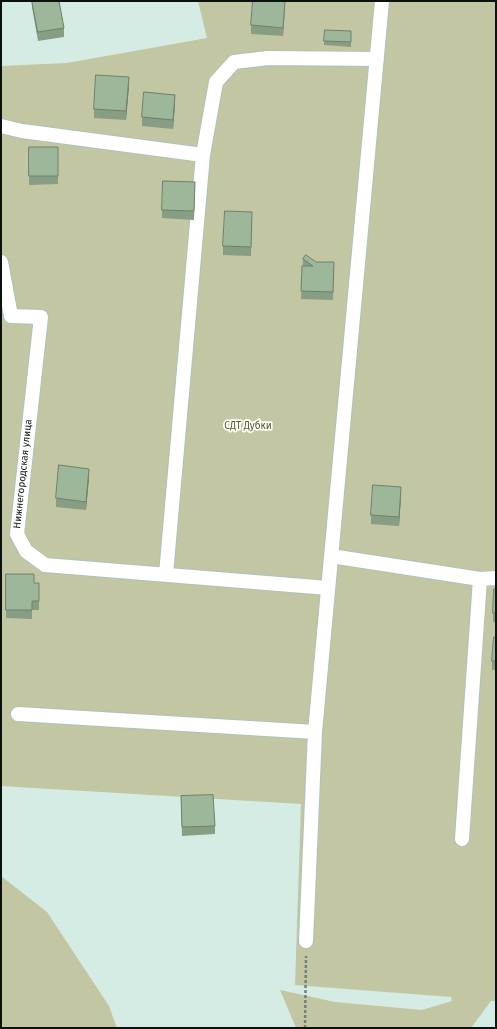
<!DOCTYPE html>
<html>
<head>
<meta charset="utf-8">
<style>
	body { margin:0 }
	#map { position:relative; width:497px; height:1029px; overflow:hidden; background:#d4ece3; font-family:"Fira Sans",sans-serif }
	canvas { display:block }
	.frame { position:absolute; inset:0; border:2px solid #0a120f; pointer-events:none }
</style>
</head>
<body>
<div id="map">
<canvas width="497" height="1029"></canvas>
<div class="frame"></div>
</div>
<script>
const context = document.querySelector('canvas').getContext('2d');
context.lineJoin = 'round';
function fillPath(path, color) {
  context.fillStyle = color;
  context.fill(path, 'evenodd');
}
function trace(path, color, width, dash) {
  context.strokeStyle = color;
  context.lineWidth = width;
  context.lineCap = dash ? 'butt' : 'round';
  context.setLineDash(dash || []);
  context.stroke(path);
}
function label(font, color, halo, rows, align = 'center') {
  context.font = font + ' "Fira Sans",sans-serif';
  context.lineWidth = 3.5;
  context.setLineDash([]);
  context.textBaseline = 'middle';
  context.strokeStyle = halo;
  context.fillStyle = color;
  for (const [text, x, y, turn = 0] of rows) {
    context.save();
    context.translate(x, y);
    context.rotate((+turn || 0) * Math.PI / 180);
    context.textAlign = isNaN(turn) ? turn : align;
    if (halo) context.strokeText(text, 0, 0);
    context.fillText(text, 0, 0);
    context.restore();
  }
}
fillPath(new Path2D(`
	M198 1H496V1001H491L471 1028H296L280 990 335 1002 422 1010 452 1001 451 997 295 985 301 804 1 786V66L67 63 207 38Z
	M1 876 47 912 109 1006 117 1028H1Z`), '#c2c6a2');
const street = new Path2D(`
	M1 126 22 131 203 155
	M1 262 11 316 41 317 17 534 26 551 45 565 328 588
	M331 556 480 579 496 578
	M166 574 203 155 216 82 234 62 268 58 377 59
	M18 714 315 732
	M462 839 480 579
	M306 941 315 732 382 1`);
trace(street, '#acc3ba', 16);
trace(new Path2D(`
	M305 1028 306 956`), '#71817b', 2.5, [3, 2]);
trace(street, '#fff', 14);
fillPath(new Path2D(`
	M32 1H59L64 28V37L38 41 32 7Z
	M285 1 283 36 251 34V25Z
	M351 31V47L324 45V41Z
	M129 86 126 120 94 118V109Z
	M175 104 173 129 142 126V117Z
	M29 147H58V184L29 185Z
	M195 191 194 220 162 218V210Z
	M252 221 251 256 223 255V246Z
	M303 259 316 262H334L333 300 301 299Z
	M89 477 86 510 56 507V498Z
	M401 496 399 526 371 524V515Z
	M6 574 34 583H39V610H32V619L6 618Z
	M496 589V622H493V613Z
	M496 637V670H492V661Z
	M496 743V757H495Z
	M181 796 215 826V834L182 836Z`), '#879d84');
fillPath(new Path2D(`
	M285 1V6L283 36V28Z
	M129 77V86L126 120V111Z
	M175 95V104L173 129V120Z
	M89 469V477L86 510V502Z
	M401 487V496L399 526V517Z`), '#6e806c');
const building = new Path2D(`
	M32 1H59L64 28 38 32Z
	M253 1H285L283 28 251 25Z
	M325 30 351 31V42L324 41Z
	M96 75 129 77 126 111 94 109Z
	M144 92 175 95 173 120 142 117Z
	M29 147H58V176H29Z
	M163 181 195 182 194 211 162 210Z
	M225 211 252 212 251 247 223 246Z
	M306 255 316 262H334L333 292 301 291 302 266H313L303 259Z
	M59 465 89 469 86 502 56 498Z
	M373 485 401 487 399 517 371 515Z
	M6 574H34V583H39V601H32V610H6Z
	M494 589H496V613H493Z
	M494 637H496V661H492Z
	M213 795 215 826 182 827 181 796Z`);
fillPath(building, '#9db79a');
trace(building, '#6e806c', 1);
label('10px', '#565a21', '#fff', [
	["СДТ Дубки",248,426]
]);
label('10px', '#0a120f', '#fff', [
	["Нижнегородская улица",23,474,-84]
]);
</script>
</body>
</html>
